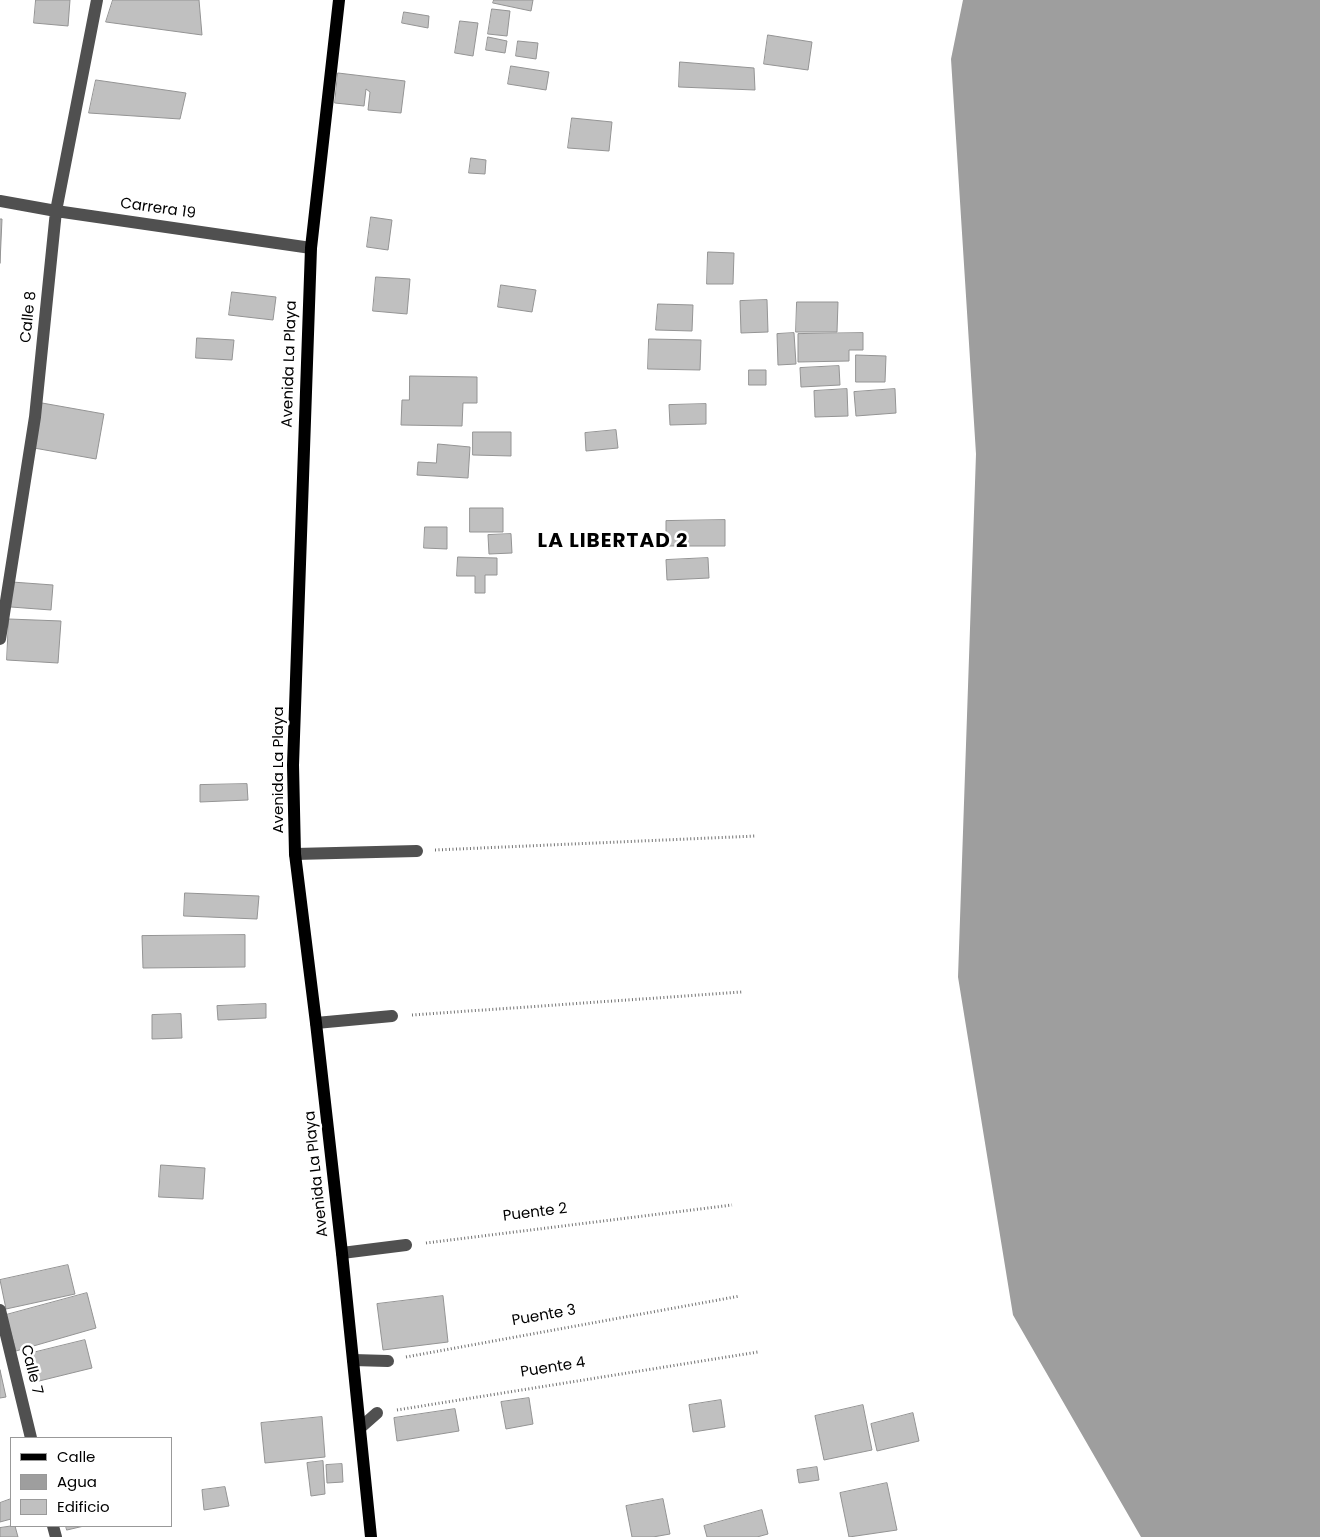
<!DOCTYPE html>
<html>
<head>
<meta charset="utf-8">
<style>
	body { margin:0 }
	#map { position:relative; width:1320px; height:1537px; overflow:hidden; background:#fff; font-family:Poppins,sans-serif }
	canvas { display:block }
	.legend { position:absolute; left:10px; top:1437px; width:162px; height:90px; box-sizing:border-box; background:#fff; border:1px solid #999; margin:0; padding:6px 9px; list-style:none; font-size:15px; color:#000 }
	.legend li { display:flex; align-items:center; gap:10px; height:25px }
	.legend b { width:25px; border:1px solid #999 }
</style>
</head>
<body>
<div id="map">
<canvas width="1320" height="1537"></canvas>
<ul class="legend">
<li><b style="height:6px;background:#000"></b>Calle</li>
<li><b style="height:14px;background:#9e9e9e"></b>Agua</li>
<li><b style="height:14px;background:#c0c0c0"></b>Edificio</li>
</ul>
</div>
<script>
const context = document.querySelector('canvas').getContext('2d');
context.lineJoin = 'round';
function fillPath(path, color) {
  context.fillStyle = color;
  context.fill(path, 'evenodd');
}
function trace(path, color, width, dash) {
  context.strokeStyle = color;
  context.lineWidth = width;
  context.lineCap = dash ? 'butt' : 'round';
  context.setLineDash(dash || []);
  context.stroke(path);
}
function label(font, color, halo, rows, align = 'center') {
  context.font = font + ' Poppins,sans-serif';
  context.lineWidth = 5;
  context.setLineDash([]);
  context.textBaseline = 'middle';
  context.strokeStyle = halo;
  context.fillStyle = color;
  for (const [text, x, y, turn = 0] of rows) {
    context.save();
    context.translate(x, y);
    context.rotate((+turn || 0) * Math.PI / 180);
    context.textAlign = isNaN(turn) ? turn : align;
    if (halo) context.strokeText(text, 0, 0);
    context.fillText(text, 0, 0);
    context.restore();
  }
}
fillPath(new Path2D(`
	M963 0H1320V1537H1141L1013 1315 958 977 976 454 951 59Z`), '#9e9e9e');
const building = new Path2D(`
	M36 0H70L68 26 34 23Z
	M113 0H199L202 35 106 22Z
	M494 0H533L531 11 493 3Z
	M492 9 510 11 507 36 488 34Z
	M404 12 429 16 428 28 402 23Z
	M460 21 478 23 473 56 455 53Z
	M768 35 812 42 808 70 764 64Z
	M488 37 507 41 505 53 486 50Z
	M518 41 538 43 536 59 516 56Z
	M680 62 754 68 755 90 679 87Z
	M511 66 549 72 546 90 508 84Z
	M338 73 405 81 401 113 368 110 370 92 366 89 364 106 335 103Z
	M96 80 186 93 180 119 89 113Z
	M572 118 612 122 609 151 568 148Z
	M471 158 486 160 485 174 469 173Z
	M371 217 392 220 388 250 367 247Z
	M0 219H2L0 263Z
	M708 252 734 253 733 284H707Z
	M376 277 410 279 407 314 373 311Z
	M501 285 536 290 532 312 498 307Z
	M232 292 276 297 273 320 229 315Z
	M767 300 768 332 741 333 740 301Z
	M797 302H838L837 332H796Z
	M658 304 693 305 692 331 656 330Z
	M794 333 796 364 778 365 777 334Z
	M863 333V350H849V361L798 362V334Z
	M197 338 234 340 232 360 196 358Z
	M649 339 701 340 700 370 648 369Z
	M856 355 886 356 885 382H856Z
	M839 366 840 385 801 387 800 368Z
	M749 370H766V385H749Z
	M410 376 477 377V403H463L462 426 401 425 402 400H409Z
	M847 389 848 416 815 417 814 391Z
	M895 389 896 413 856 416 854 392Z
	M42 403 104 414 96 459 34 448Z
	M706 404V424L670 425 669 405Z
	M616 430 618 448 586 451 585 433Z
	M473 432H511V456L473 455Z
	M438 444 470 447 468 478 417 475 418 462 436 463Z
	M470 508H503V532H470Z
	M725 520V546H666V521Z
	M425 527H447V549L424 548Z
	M511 534 512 553 489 554 488 535Z
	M458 557 497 558V575H485V593H475V576H457Z
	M708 558 709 578 667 580 666 560Z
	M12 582 53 585 51 610 11 607Z
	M9 619 61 621 58 663 7 660Z
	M247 784 248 800 200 802V785Z
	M185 893 259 896 257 919 184 916Z
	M245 935V967L143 968 142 936Z
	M266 1004V1018L218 1020 217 1006Z
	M181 1014 182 1038 152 1039V1015Z
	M161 1165 205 1168 203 1199 159 1197Z
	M68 1265 75 1294 6 1309 0 1280Z
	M87 1293 96 1328 16 1351 6 1315Z
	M443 1296 448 1342 383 1350 377 1304Z
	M85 1340 92 1368 31 1383 24 1355Z
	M0 1370 6 1397 0 1398Z
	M529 1398 533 1424 506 1429 501 1402Z
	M721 1400 725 1427 693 1432 689 1405Z
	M863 1405 872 1450 824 1460 815 1416Z
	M455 1409 459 1431 397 1441 394 1418Z
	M913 1413 919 1441 877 1451 871 1424Z
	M322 1417 325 1457 265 1463 261 1423Z
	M323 1461 325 1494 311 1496 307 1463Z
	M342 1464 343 1482 327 1483 326 1465Z
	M817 1467 819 1480 799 1483 797 1470Z
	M887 1483 897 1530 849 1537 840 1493Z
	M225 1487 229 1506 204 1510 202 1490Z
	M11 1499V1519L0 1522V1503Z
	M663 1499 670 1534 653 1537H632L626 1506Z
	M762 1510 768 1534 757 1537H707L704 1526Z
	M11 1526H15L18 1537H0V1528Z
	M66 1526H84L67 1530Z`);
fillPath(building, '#c0c0c0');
trace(building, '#949494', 1);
trace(new Path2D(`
	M435 850 756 836
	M412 1015 742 992
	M426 1243 732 1205
	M406 1357 740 1296
	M397 1410 758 1352`), '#727272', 3, [1, 2.5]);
trace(new Path2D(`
	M0 201 56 211 311 248
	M0 639 35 417 56 211 97 0
	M295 854 417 851
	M316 1023 392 1016
	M342 1253 406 1245
	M0 1310 31 1438
	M353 1360 388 1361
	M360 1428 377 1413
	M53 1526 56 1537`), '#505050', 12);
trace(new Path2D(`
	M339 0 311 248 293 765 295 854 316 1023 342 1253 371 1537`), '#000', 12);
label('15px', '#000', '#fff', [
	["Carrera 19",158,209,8],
	["Calle 8",29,317,-84],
	["Avenida La Playa",290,364,-88],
	["Avenida La Playa",279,770,-90],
	["Avenida La Playa",317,1174,-96],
	["Puente 2",535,1213,-7],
	["Puente 3",544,1316,-10],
	["Puente 4",553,1368,-9],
	["Calle 7",31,1370,76]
]);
context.letterSpacing = '1px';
label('bold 20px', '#000', '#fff', [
	["LA LIBERTAD 2",613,542]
]);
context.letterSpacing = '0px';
</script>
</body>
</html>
